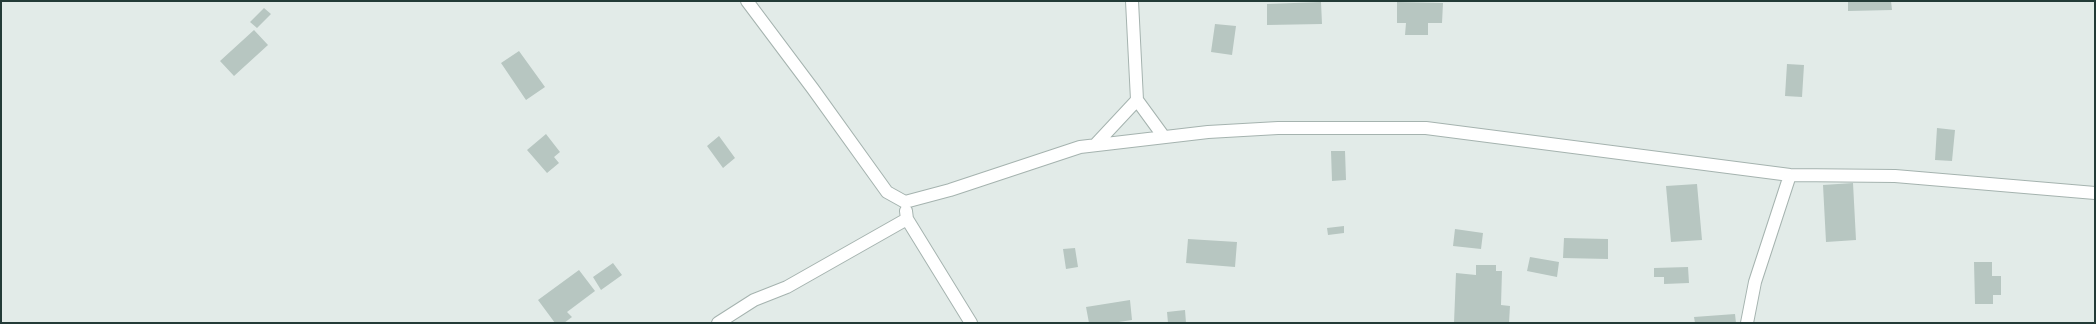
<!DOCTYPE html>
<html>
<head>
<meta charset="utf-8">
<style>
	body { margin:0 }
	#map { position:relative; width:2096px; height:324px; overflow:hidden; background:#e2ebe8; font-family:"Source Sans 3",sans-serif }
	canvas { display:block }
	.frame { position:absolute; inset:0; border:2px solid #233b37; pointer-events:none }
</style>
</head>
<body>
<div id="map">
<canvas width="2096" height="324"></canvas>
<div class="frame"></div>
</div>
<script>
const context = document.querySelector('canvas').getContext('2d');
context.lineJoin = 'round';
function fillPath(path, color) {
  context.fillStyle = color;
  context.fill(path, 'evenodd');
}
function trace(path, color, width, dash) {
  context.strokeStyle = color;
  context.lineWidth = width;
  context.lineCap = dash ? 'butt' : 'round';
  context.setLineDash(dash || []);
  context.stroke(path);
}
fillPath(new Path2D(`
	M1848 1H1891L1892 10 1848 11Z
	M1321 2 1322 24 1267 25V4Z
	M1397 2 1443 3 1442 23H1428V35H1405L1406 23H1397Z
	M264 8 271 14 257 28 250 22Z
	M1215 24 1236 26 1232 55 1211 52Z
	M254 30 268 45 234 76 220 61Z
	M519 51 545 87 526 100 501 63Z
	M1787 64 1804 65 1802 97 1785 96Z
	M1937 128 1955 130 1952 161 1935 160Z
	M546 134 560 152 554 157 559 163 547 173 527 150Z
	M719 136 735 158 723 168 707 146Z
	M1331 151H1345L1346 180 1332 181Z
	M1853 183 1856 240 1826 242 1823 185Z
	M1697 184 1702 240 1671 242 1666 186Z
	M1344 226V233L1328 235 1327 228Z
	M1455 229 1483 233 1481 249 1453 246Z
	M1564 238 1608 239V259L1563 258Z
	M1188 239 1237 242 1235 267 1186 263Z
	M1075 248 1078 267 1066 269 1063 249Z
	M1530 257 1559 262 1557 277 1527 271Z
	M1974 262H1992V276H2001V295H1993V304H1975Z
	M613 263 622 275 601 290 593 277Z
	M1476 265H1496V271H1502L1501 305 1510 306 1509 323H1454L1456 273 1476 275Z
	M1688 267 1689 283 1664 284V277H1654V268Z
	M579 270 595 291 567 312 572 317 564 323H555L538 300Z
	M1130 300 1132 320 1112 323H1089L1086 307Z
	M1185 310 1186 323H1168L1167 312Z
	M1735 314 1736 323H1695L1694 317Z`), '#b7c6c1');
const minor = new Path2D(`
	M747 1 813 89 887 192 905 202 950 190 1080 147 1208 132 1278 128H1426L1790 175 1895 176 2095 193
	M1132 1 1137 100 1164 137
	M1095 145 1137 100
	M906 211 907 219 971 323
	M718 323 754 300 787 287 907 219
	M1747 323 1755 282 1790 175`);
trace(minor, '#a5b3af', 14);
trace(minor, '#fff', 12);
</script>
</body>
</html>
